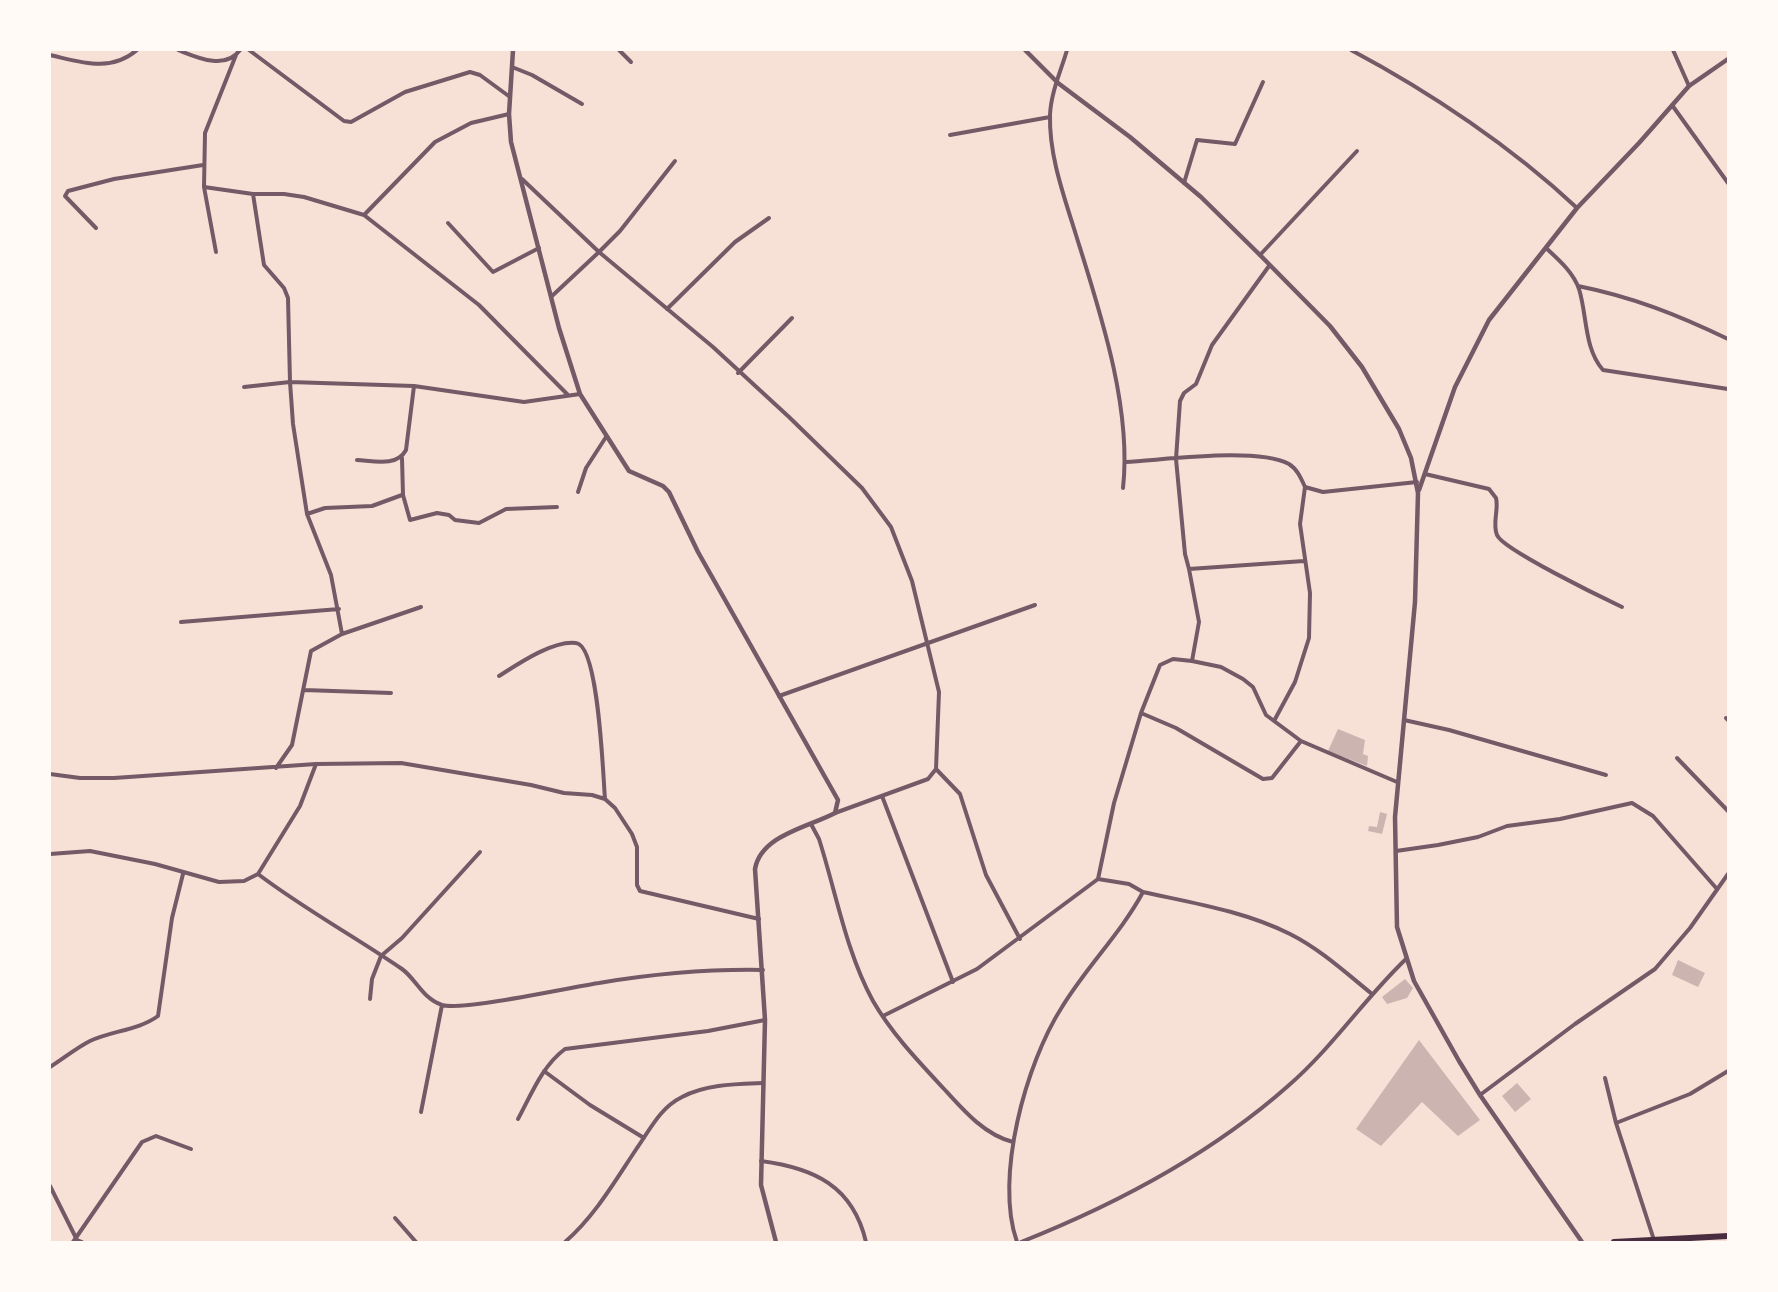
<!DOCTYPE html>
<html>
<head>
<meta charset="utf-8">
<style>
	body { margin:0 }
	#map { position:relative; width:1778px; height:1292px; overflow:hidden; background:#f7e1d7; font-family:Jost,sans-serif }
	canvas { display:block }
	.frame { position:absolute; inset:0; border:51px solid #fffaf5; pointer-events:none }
</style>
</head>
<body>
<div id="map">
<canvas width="1778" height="1292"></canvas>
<div class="frame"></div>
</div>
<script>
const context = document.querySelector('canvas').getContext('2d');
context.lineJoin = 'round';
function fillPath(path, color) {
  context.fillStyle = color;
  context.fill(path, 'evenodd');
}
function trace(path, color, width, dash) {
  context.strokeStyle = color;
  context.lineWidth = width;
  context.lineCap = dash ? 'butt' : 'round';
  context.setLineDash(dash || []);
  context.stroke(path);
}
fillPath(new Path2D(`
	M1338 729 1365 740 1363 754 1368 756 1367 766 1328 751Z
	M1380 812 1387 814 1382 834 1368 831 1369 826 1377 827Z
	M1678 960 1705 973 1698 987 1672 975Z
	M1405 979 1413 988 1407 998 1387 1004 1382 997Z
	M1419 1040 1480 1120 1458 1136 1422 1102 1381 1146 1356 1129Z
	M1517 1083 1531 1099 1515 1112 1502 1096Z`), '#ccb4b1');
trace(new Path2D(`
	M178 50C196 57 225 71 240 50
	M249 50 344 121 351 122 405 92 470 72 480 75 510 97
	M619 50 631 62
	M1067 50C1061 71 1051 92 1050 115 1049 156 1064 196 1076 235 1100 312 1132 407 1123 488
	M1351 50C1430 92 1512 147 1577 208
	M1673 50 1689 86
	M50 55C81 62 110 73 137 50
	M512 67 532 75 582 104
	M1672 105 1728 183
	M950 135 1050 117
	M522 179 599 252 620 231 675 161
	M1184 183 1197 140 1235 144 1263 82
	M204 187 253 194H284L304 197 364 215 479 305 568 395
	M364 215 435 142 471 123 509 114
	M448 223 493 272 539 248
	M96 228 65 196 68 191 114 179 203 165
	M1546 248C1559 260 1573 272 1579 289 1587 314 1584 349 1603 370L1728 389
	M216 252 204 187 205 133 236 55
	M1260 255 1357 151
	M1269 266 1212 345 1196 384 1184 393 1180 401 1176 459 1185 554 1189 569 1304 561
	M1578 286C1633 297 1678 315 1728 339
	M552 296 599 252 713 347 789 417 862 488 891 527 912 581 939 692 936 769 928 779 835 813
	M667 309 735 242 769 218
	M738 373 792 318
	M244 387 290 382 288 298 284 288 264 265 253 194
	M402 458 403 495 410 520 437 513 449 515 455 520 479 523 506 509 557 507
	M357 460C374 461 397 467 406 450L414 386 524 402 580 394
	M1126 462C1165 460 1256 447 1289 464 1297 469 1301 478 1305 487L1323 492 1417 482
	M1425 474 1489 489 1496 498C1499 510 1492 523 1497 535 1502 549 1603 598 1622 607
	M578 492 586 468 606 437
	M307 514 325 508 372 506 402 495
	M1189 569 1199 622 1192 661
	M181 622 339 609
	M342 634 331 575 307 514 293 424 290 382 414 386
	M499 676C518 664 553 640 576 643 599 645 603 777 605 799
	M304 690 391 693
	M779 696 1035 605
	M1141 713 1160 665 1173 659 1192 661 1221 667 1243 679 1253 687 1266 715 1301 741
	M1726 718 1728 720
	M1404 720 1449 730 1606 775
	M1274 721 1295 682 1309 638 1310 593 1300 524 1305 487
	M1677 758 1728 811
	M276 768 292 745 311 651 342 634 421 607
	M936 769 960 794 986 875 1020 939
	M50 774 80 778H114L316 764 401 763 531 785 564 793 592 795 605 799 615 808 632 834 637 847V885L640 891 759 919
	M882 796 953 982
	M811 824 819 839C836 892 846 952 873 1001 892 1034 919 1062 945 1090 964 1111 985 1135 1013 1142
	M1396 851 1438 845 1478 837 1507 826 1560 819 1632 803 1653 816 1717 889
	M50 854 90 851 155 864 219 882 244 881 258 874 300 806 316 764
	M258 874C304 909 354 936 402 969 416 979 423 999 442 1005 463 1011 571 987 599 983 653 974 708 969 763 970
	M1098 879 1114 803 1141 713 1176 728 1263 779 1272 778 1301 741 1397 782
	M370 999 372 979 381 956 402 938 480 852
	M883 1016 977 969 1098 879 1129 884 1143 892C1193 903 1244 911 1290 934 1320 949 1346 973 1372 994
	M50 1067C63 1059 76 1048 90 1041 111 1031 139 1030 158 1016L172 918 183 874
	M544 1071 590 1105 644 1138
	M1605 1078 1616 1123 1654 1240
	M1480 1095 1575 1024 1655 969 1690 928 1728 874
	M421 1112 442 1005
	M518 1119C531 1095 542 1066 565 1049L708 1031 765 1020
	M1616 1123 1690 1094 1728 1071
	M761 1161C814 1168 853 1186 866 1242
	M50 1186 77 1240 82 1242
	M395 1218 416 1242
	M73 1242 142 1142 156 1136 191 1149
	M565 1242C595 1216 615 1181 637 1148 651 1128 660 1108 682 1097 706 1084 737 1084 763 1083
	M1017 1242C994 1178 1026 1063 1062 1007 1087 966 1121 933 1143 892
	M1021 1242C1117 1204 1210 1155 1288 1086 1332 1048 1364 999 1406 959`), '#755966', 4);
trace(new Path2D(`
	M513 50 509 114 511 142 559 328 580 394 629 471 663 486 669 492 698 552 838 800 835 813C809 827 761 835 755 869L765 1020 761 1185 776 1242
	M1025 50 1058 83 1130 137 1201 197 1260 255 1330 326 1362 367 1399 429 1411 458 1418 493 1415 602 1395 817 1397 927 1414 981 1459 1061 1480 1095 1582 1242
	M1419 490 1455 387 1489 320 1577 208 1639 143 1689 86 1728 59`), '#755966', 4.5);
trace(new Path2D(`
	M1614 1242 1728 1236`), '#4a2c40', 6);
</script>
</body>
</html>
